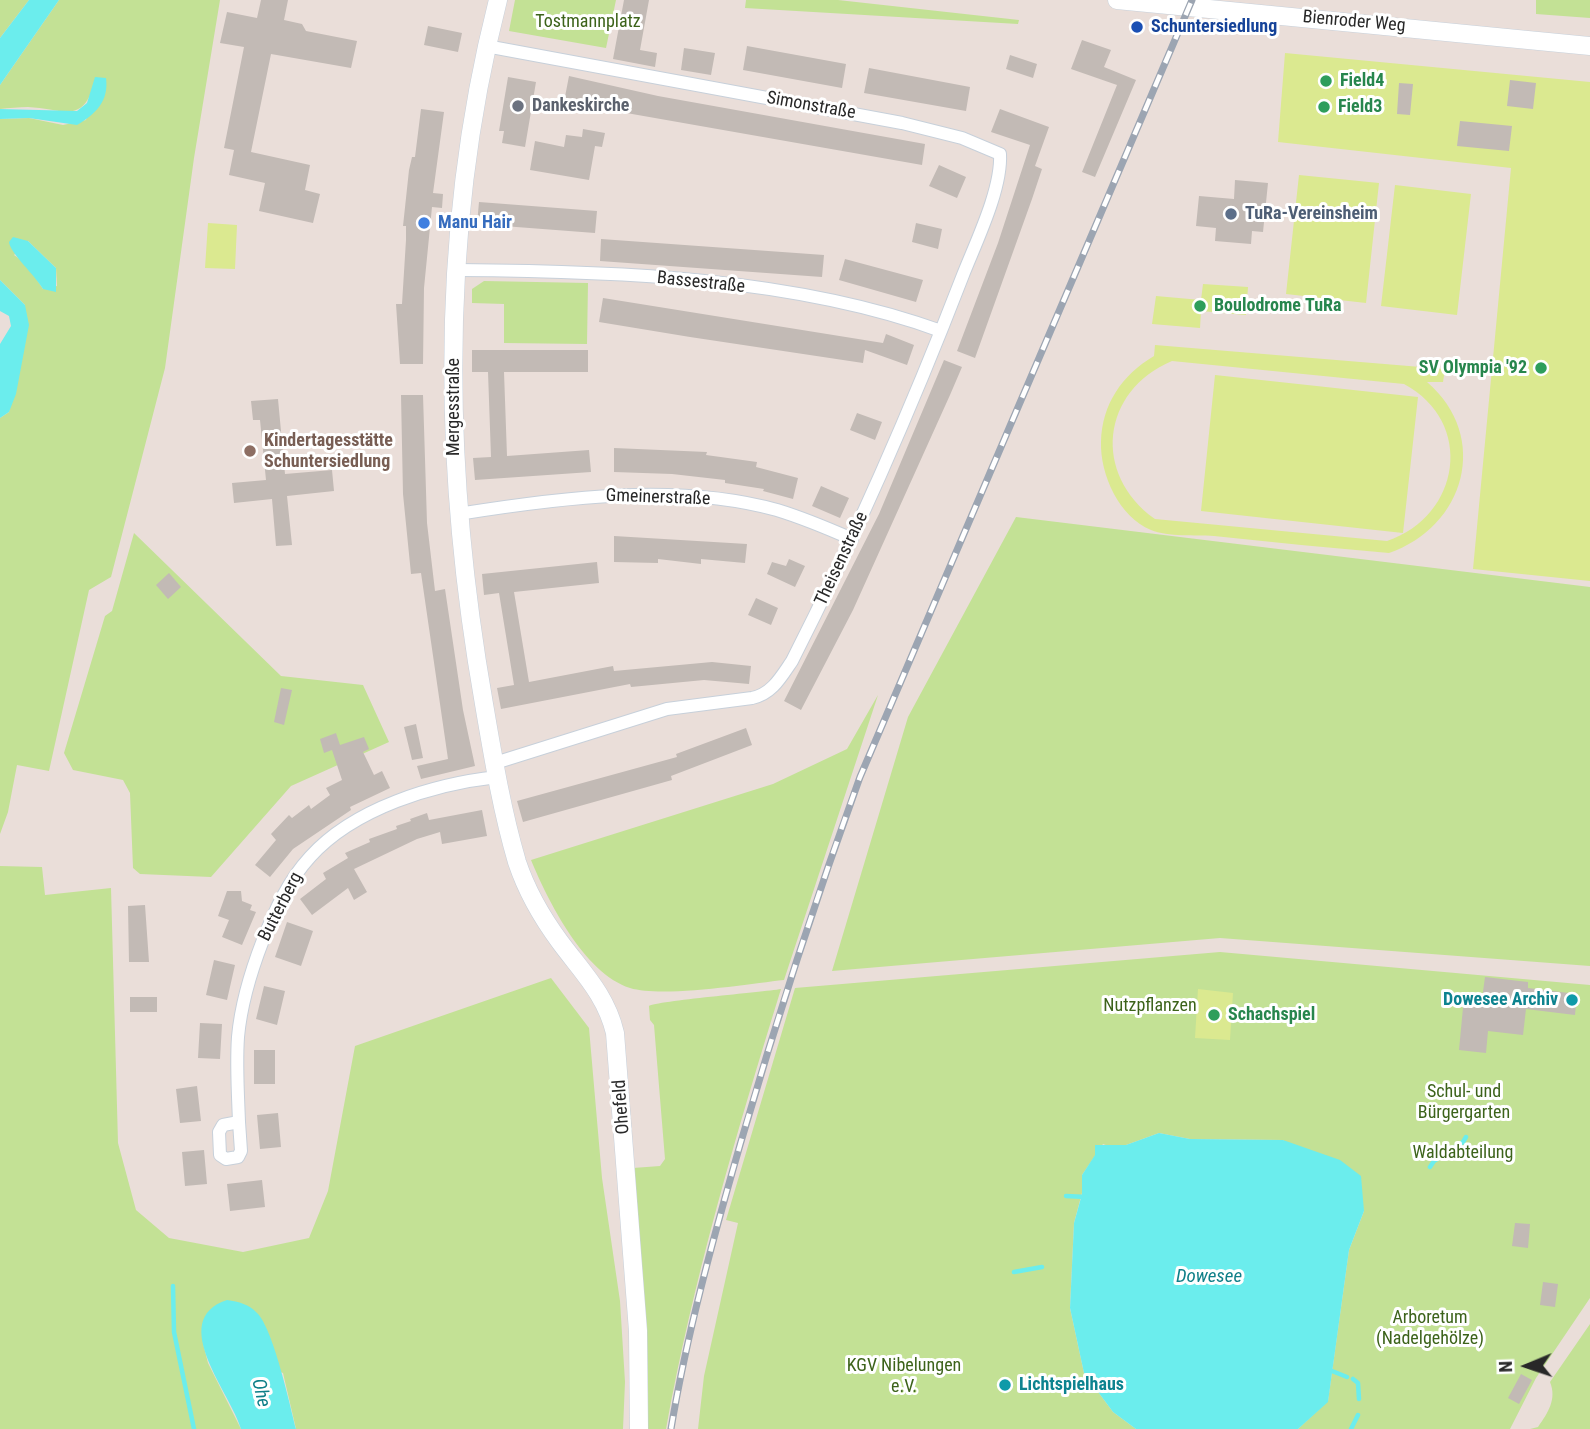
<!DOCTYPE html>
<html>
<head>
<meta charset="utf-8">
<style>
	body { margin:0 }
	#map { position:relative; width:1590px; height:1429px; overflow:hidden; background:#eaded9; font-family:"Roboto Condensed",sans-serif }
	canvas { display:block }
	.north { position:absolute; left:1492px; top:1331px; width:70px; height:70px; -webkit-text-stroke:5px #fff; paint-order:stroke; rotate:268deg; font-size:19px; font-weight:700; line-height:28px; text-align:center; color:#282828 }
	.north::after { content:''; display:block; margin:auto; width:24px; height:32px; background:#282828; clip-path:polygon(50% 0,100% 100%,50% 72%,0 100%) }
</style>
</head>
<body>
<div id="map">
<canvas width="1590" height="1429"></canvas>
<div class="north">N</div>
</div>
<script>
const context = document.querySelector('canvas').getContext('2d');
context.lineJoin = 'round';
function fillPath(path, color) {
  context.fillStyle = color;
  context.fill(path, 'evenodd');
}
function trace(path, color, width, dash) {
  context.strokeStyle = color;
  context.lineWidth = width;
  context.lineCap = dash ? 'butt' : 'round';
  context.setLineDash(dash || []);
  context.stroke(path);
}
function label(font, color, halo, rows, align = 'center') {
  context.font = font + ' "Roboto Condensed",sans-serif';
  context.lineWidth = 6;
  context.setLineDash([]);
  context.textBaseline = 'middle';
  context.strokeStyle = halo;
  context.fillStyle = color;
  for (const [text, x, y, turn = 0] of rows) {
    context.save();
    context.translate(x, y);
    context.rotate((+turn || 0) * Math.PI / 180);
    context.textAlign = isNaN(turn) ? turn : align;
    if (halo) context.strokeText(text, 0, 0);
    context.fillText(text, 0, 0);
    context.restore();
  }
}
fillPath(new Path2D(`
	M0 0H29L0 38Z
	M59 0H220L194 158 165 368 111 577 89 590 49 771 17 765 8 812 0 834V418L9 412 25 305 0 280V119L29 118 63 125 86 120 96 77C84 126 66 109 28 107 19 107 9 108 0 109V85ZM28 241 56 268 57 286 43 289 26 263 14 255Z
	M515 0H616L606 48 509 31Z
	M746 0H838L1019 20 1018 24 745 8Z
	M1536 0H1590V18L1536 14Z
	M484 281 588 283 587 344 504 343V304L472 303V289Z
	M1016 517 1590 587V966L1220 938 832 971 908 717Z
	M134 533 281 676 363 685 389 742 291 786 211 877 140 874 133 868 130 793 123 780 73 770 64 753 105 616 112 611Z
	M878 695 784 980C748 984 662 998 630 988 584 973 548 901 531 860L773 784 847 749Z
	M0 866 42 867 45 895 111 888 118 1143 136 1210 169 1238 243 1252 309 1238 328 1191 355 1046 551 978 589 1028 602 1178 620 1301 625 1382 623 1429H296L283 1373 203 1343 208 1363 241 1429H0Z
	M1220 952 1590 985V1298L1536 1378 1510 1429H1298L1328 1401 1349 1250 1364 1211 1283 1140 1190 1139 1159 1133 1126 1145 1111 1147 1103 1144 1082 1175V1193L1074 1223 1070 1308 1084 1373 1113 1412 1136 1429H698L704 1376 738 1223 726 1220 795 988Z
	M781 989C736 1134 693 1280 666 1429H648L646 1349 633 1168 660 1166 665 1159 654 1025 650 1020 649 1006C656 1001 763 992 781 989Z
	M1590 1324V1429H1530L1538 1427C1548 1413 1557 1399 1550 1382Z`), '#c3e195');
fillPath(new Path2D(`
	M1285 53 1590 82V581L1473 569 1511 168 1278 142Z
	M1299 175 1379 183 1366 303 1286 294Z
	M1395 185 1471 194 1457 315 1381 306Z
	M208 223 237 225 235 269 205 268Z
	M1203 284 1248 287 1246 315 1201 311 1200 328 1152 324 1156 296 1201 300Z
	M1155 345 1445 369 1443 382H1427C1491 437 1465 527 1389 553 1330 548 1272 542 1214 536 1195 535 1168 537 1151 530 1119 517 1100 474 1101 442 1102 404 1122 375 1154 356ZM1172 361 1404 384C1475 422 1461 516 1387 541L1155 519C1092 474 1101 391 1172 361Z
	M1215 375 1418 397 1403 533 1201 511Z
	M1198 989 1233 993 1230 1040 1195 1038Z`), '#dbe990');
fillPath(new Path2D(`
	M29 0H59L0 85V38Z
	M95 77 106 78C109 101 96 114 77 125L29 118 0 119V109L77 111 87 103Z
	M13 237 28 241 56 268V292L43 289C35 275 10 253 9 242Z
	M0 280 25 305 29 325 16 394 9 412 0 418V344L11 326 9 316 0 311Z
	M1159 1133 1190 1139 1283 1140 1340 1160 1361 1176 1364 1211 1349 1250 1328 1402 1298 1429H1136L1113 1412 1084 1373 1070 1308 1074 1223 1082 1194V1175L1095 1155V1145H1126Z
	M227 1300C239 1302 249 1304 257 1313 273 1328 290 1405 296 1429H241C232 1395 166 1320 227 1300Z`), '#6beded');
trace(new Path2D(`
	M1430 1167 1434 1161 1463 1142 1466 1137
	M1066 1196 1086 1197
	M1014 1272 1042 1267
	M173 1286 174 1332 194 1429
	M1332 1371 1347 1377
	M1353 1379 1358 1383 1359 1399
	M1351 1429 1358 1415`), '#6beded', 4.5);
fillPath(new Path2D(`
	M261 0H288L284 20 302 24 306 31 357 41 351 68 271 54 251 152 310 165 305 190 320 194 313 223 259 211 265 183 229 175 234 150 224 148 244 47 220 43 227 12 257 18Z
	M624 0H649L640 50 657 53 655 67 613 59Z
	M428 26 462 33 458 52 424 45Z
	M1082 40 1111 50 1104 67 1136 80 1095 177 1082 172 1117 85 1071 69Z
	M747 46 846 64 842 88 743 70Z
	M684 48 715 53 711 75 681 70Z
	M1010 55 1037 64 1033 78 1006 69Z
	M869 68 970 87 966 111 864 93Z
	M569 76 658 96 925 144 922 165 564 102Z
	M508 77 536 82 525 147 502 143 504 131H499Z
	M1510 80 1536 83 1533 109 1507 106Z
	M1399 83 1413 84 1410 115 1397 114Z
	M421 109 444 112 433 193 443 194 442 208 432 207 424 288 423 364H400L396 304H402L406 240V226H403L409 170 412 157H415Z
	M1000 109 1049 127 1035 166 1042 169 1032 199 975 358 957 351 998 243 1030 145 991 132Z
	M1460 121 1512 126 1509 151 1457 146Z
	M583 129 605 133 602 147 595 146 589 180 530 170 535 141 564 147 566 135 582 137Z
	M939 165 966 177 957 198 929 186Z
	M1235 180 1268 183 1263 232 1252 231 1251 244 1215 241 1216 228 1196 226 1199 196 1234 199Z
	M479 202 597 211 595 233 477 224Z
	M916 223 942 229 938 249 912 242Z
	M601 239 824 255 822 277 600 261Z
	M845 259 923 280 916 302 839 280Z
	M603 298 883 343 886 334 914 345 907 365 865 350 863 363 690 337 599 322Z
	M472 350H588V372H504L507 456 589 450 591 472 475 480 473 458 491 457 488 372H472Z
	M944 360 962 367 950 395 853 610 801 710 784 701 879 514Z
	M401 395H423L427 523 435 591 445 589 463 710 475 766 421 779 417 766 448 759 421 573 411 574 403 494Z
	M278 399 285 474 332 470 334 491 287 496 292 545 276 546 272 499 234 503 232 483 266 480 260 420H253L251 401Z
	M857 413 882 422 875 440 850 430Z
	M614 448 707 452 706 455 757 462 756 467 798 478 793 499 763 491 764 489 725 483V480L672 474 614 472Z
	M821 486 849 498 840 518 812 506Z
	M614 536 747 544 745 563 701 559V564L658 559V563L614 562Z
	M789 559 805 566 795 587 767 574 772 562 786 566Z
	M597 562 599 583 514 592 529 682 613 666 614 671 712 662 751 666 749 684 704 680 631 687 630 684 501 709 497 688 514 685 499 593 484 595 482 574Z
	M169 573 181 587 168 599 156 585Z
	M756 598 778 608 771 625 748 615Z
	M281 688 292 690 284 725 274 722Z
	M416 724 423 758 412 760 404 727Z
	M746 728 752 745 671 776 672 780 523 822 517 801 677 757 676 754Z
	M336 733 340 745 364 737 369 749 363 752 374 775 382 771 390 788 350 807 351 810 293 849 270 877 255 865 276 840 271 834 289 815 292 818 309 805 311 809 330 795 326 788 342 780 332 750 324 753 320 739Z
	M482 810 487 836 442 844 440 832 417 839 354 869 367 892 354 900 348 888 312 915 300 899 326 879 323 873 348 858 345 853 370 842 369 839 397 829 396 826 411 821 410 819 427 813 429 820Z
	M227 891H241L242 901 252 905 250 910 256 912 242 945 222 937 229 920 218 916Z
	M145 905 149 962H129L128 906Z
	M287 922 313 931 301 966 275 957Z
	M214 960 235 965 227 1000 206 995Z
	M1485 977 1528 982V988L1577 994 1575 1015 1526 1009 1523 1035 1488 1031 1486 1053 1459 1050 1464 997 1482 999Z
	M264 986 285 991 277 1025 256 1019Z
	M130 997H157V1012H130Z
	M200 1023 222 1024 220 1059 198 1058Z
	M254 1050H275V1084H254Z
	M197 1086 201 1121 180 1123 176 1089Z
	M278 1113 281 1147 260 1149 257 1115Z
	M204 1150 207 1184 185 1186 182 1152Z
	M262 1180 265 1207 230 1211 227 1184Z
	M1515 1223 1530 1224 1528 1248 1512 1246Z
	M1543 1282 1558 1284 1555 1307 1540 1305Z
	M1521 1374 1532 1380 1519 1404 1508 1398Z`), '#c2bab5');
const street = new Path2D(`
	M486 46 902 123 962 138 1000 154C1002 189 976 242 963 275 912 407 856 535 792 661 781 677 772 694 752 698L667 709 495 763
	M457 270C613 271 793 277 941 331
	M458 514C559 498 676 482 777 510 803 518 827 528 852 539
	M239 1122 241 1151 238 1157 226 1159 220 1155 219 1132 223 1125 239 1122C238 1094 236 1065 238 1037 241 1003 251 971 263 940 275 910 288 881 310 857 354 808 434 784 497 777`);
const secondary = new Path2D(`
	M498 0C439 230 443 471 484 704 493 757 502 811 517 862 526 889 543 919 560 942 583 973 606 995 615 1033L638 1331 639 1429
	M1117 0 1590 46`);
trace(street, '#c7d0da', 14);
trace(secondary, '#c7d0da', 19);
trace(street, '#fff', 12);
trace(secondary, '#fff', 18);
const rail = new Path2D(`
	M671 1429C687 1333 713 1239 740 1145 776 1021 816 898 860 777L1192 0`);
trace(rail, '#9ca5b2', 7);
trace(rail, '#fff', 4.5, [13]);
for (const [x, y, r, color] of [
	[1137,27,7,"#1a4fb4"],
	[1326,81,7,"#2e9e5b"],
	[518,106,7,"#6b7280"],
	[1324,107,7,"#2e9e5b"],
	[1231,214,7,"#5c6f8a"],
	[424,223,7,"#3f7fe0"],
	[1200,306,7,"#2e9e5b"],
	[1541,368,7,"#2e9e5b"],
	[250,451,7,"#8d6e63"],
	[1572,1000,7,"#0f9aa8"],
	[1214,1015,7,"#2e9e5b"],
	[1005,1385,7,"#0f9aa8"]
]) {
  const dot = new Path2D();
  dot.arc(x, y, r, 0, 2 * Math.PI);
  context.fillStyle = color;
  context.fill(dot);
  trace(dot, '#fff', 2.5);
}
label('18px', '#3c631a', '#fff', [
	["Tostmannplatz",588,22],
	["Nutzpflanzen",1150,1006],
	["Schul- und",1464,1092],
	["Bürgergarten",1464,1113],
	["Waldabteilung",1463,1153],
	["Arboretum",1430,1318],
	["(Nadelgehölze)",1430,1339],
	["KGV Nibelungen",904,1366],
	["e.V.",904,1387]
]);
label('18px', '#282828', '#fff', [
	["Bienroder Weg",1354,22,5],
	["Simonstraße",811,106,10],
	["Bassestraße",701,283,6],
	["Mergesstraße",454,407,-90],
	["Gmeinerstraße",658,498,2],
	["Theisenstraße",842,559,-65],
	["Butterberg",281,907,-63],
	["Ohefeld",622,1107,-94]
]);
label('bold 18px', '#164399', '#fff', [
	["Schuntersiedlung",1151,27]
], 'left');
label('bold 18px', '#27864d', '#fff', [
	["Field4",1340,81],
	["Field3",1338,107],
	["Boulodrome TuRa",1214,306],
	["SV Olympia '92",1527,368,"right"],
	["Schachspiel",1228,1015]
], 'left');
label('bold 18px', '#5b616d', '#fff', [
	["Dankeskirche",532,106]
], 'left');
label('bold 18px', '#4e5e75', '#fff', [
	["TuRa-Vereinsheim",1245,214]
], 'left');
label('bold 18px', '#366cbe', '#fff', [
	["Manu Hair",438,223]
], 'left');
label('bold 18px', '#785e54', '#fff', [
	["Kindertagesstätte",264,441],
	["Schuntersiedlung",264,462]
], 'left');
label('bold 18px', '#0d838f', '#fff', [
	["Dowesee Archiv",1558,1000],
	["Lichtspielhaus",1019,1385,"left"]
], 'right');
label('italic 19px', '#0e7f88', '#fff', [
	["Dowesee",1209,1277],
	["Ohe",260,1393,77]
]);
</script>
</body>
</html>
